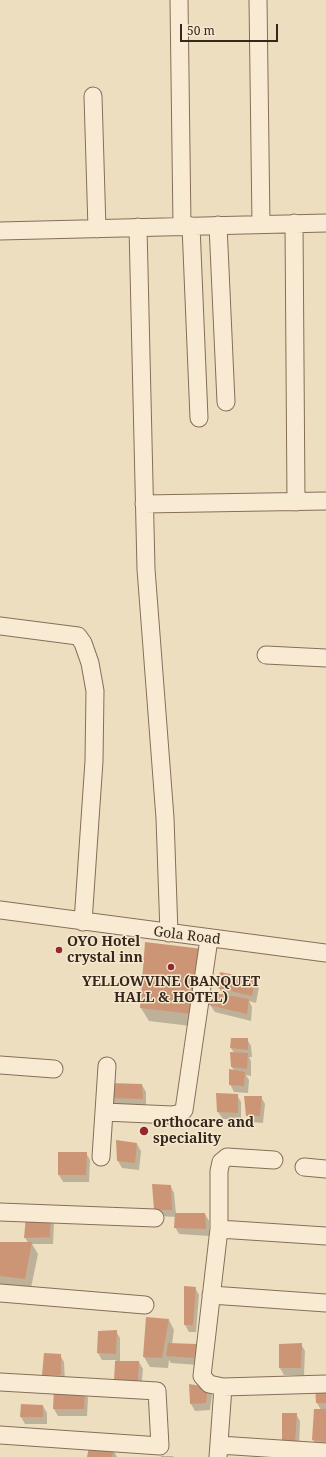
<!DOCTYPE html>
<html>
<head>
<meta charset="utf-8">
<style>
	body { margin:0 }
	#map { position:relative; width:326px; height:1457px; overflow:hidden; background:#eedec0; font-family:"Noto Serif",serif }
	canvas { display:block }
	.scale { position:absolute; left:180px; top:24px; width:98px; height:18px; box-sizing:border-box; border:2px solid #36271c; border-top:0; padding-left:5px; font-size:12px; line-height:14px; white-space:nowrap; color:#36271c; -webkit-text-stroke:3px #f5e8cf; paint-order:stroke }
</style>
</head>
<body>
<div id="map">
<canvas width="326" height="1457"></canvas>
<div class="scale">50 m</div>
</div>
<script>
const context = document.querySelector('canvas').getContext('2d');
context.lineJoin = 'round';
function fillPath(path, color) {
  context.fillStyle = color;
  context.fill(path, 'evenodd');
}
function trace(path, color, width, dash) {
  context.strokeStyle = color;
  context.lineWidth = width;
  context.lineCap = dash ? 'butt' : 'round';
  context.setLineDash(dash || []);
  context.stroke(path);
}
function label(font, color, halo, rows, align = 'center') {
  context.font = font + ' "Noto Serif",serif';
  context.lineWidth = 3;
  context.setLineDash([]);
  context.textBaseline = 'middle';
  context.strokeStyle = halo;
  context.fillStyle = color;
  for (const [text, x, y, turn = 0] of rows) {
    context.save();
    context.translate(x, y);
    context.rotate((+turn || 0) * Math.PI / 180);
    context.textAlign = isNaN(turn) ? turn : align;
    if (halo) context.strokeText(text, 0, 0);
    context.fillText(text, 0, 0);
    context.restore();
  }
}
fillPath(new Path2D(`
	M210 963 199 1027 149 1021 141 1008Z
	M255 980 259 987 256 1003 249 1001 252 1007 251 1021 215 1012 210 1005 223 995 219 988Z
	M232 1039H247L251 1046 252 1057H249L251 1061V1076L246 1075 249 1080 248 1093 234 1092 230 1084 234 1071 232 1067 234 1053 231 1048Z
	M142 1085 146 1092V1106L114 1104 109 1097Z
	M217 1094 237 1095 241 1102V1119H223L218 1112Z
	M261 1097 265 1104 263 1123 251 1122 247 1115Z
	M137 1144 141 1151 139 1170 122 1168 118 1161Z
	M86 1153 90 1160 89 1182H63L59 1175Z
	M170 1185 174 1193 176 1214H205L209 1221V1236L179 1234 175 1227 176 1217 159 1216 155 1209Z
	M26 1218 54 1222 53 1244H32L38 1254 31 1288 0 1286V1243H28L25 1237Z
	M195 1288 199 1295 196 1332H189L185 1325Z
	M169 1320 174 1330 172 1344 196 1345 200 1352 198 1365 171 1363 169 1360 168 1368 150 1367 144 1357Z
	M116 1331 120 1338V1362H139L143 1369 141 1389 115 1381 116 1360H102L98 1353Z
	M301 1344 305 1351 304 1375H284L280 1368Z
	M60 1355 64 1362 65 1382H47L43 1375Z
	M326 1387V1448L317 1447 313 1440 321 1410 317 1403Z
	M208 1388 212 1395 210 1410 195 1411 191 1404Z
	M84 1391 88 1398 87 1416H58L54 1409Z
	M22 1405 43 1406 47 1413V1424H25L21 1417Z
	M296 1414 300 1421 299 1448 283 1440Z
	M113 1449 117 1457H88Z
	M161 1456H173L174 1457H161Z`), '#0003');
fillPath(new Path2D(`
	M145 942 203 949 192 1014 140 1008Z
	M220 972 255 979 252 996 218 988Z
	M210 992 249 999 247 1014 209 1005Z
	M231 1038H248V1050L230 1048Z
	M230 1052 248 1053 247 1069 231 1067Z
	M229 1069 245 1072 244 1086 229 1085Z
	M108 1083 142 1084 143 1099 108 1098Z
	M216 1093 238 1094V1113L217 1112Z
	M244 1096H262L260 1116H246Z
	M116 1140 137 1143 135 1163 117 1161Z
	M58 1152H87L86 1175H58Z
	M152 1184 171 1185 172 1210H154Z
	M175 1213H205L206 1229 174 1228Z
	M51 1214 50 1237 24 1238 26 1217Z
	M0 1242H32L25 1279 0 1276Z
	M184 1286 196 1287 193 1325H184Z
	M146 1317 169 1319 162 1358 143 1357Z
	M117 1330 116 1354 97 1353 98 1331Z
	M168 1343 197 1344 194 1358 166 1356Z
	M302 1343 301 1368H279V1344Z
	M44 1353 61 1354V1375H42Z
	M115 1361H139L138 1382 114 1381Z
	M189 1384 208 1387 206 1403 190 1404Z
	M315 1384 326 1386V1403H316Z
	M54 1388 85 1390 84 1409H53Z
	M21 1404 43 1405V1417H20Z
	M314 1409H326V1442L312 1440Z
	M282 1413H297L295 1442 282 1441Z
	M89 1447 114 1448 112 1457H87Z`), '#cc9575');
const minor = new Path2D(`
	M179 0 182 226
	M258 0 261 224
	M93 96 97 229
	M294 223 296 502
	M218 225 226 402
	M191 226 199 418
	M138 227 146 569 165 818 169 933
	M0 231 326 223
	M144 504 326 501
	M0 626 78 636 83 643 90 663 95 691 94 761 83 922
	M266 655 326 658
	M0 910 326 953
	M0 1065 54 1069
	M104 1112 172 1115 181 1113 184 1110 209 939
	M101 1157 107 1066
	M274 1160 227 1157 221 1162 219 1171V1229L202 1376 209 1384 223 1387 326 1384
	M304 1167 326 1169
	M0 1212 155 1218
	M219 1229 326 1236
	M0 1293 145 1305
	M211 1295 326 1303
	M0 1382 157 1391 160 1446 0 1435
	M219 1445 326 1452
	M218 1457 223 1387`);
trace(minor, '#866e58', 19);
trace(minor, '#f9ebd3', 17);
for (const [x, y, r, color] of [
	[59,950,4,"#95282e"],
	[171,967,4,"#95282e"],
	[144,1131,5,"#95282e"]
]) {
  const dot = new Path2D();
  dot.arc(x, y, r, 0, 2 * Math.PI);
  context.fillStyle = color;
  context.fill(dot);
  trace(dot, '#f5e8cf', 1.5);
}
label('14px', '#36271c', '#f5e8cf', [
	["Gola Road",187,936,7]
]);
label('bold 14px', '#36271c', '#f5e8cf', [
	["OYO Hotel",67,942],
	["crystal inn",67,958],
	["YELLOWVINE (BANQUET",171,982,"center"],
	["HALL & HOTEL)",171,998,"center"],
	["orthocare and",153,1123],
	["speciality",153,1139]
], 'left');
</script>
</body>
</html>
